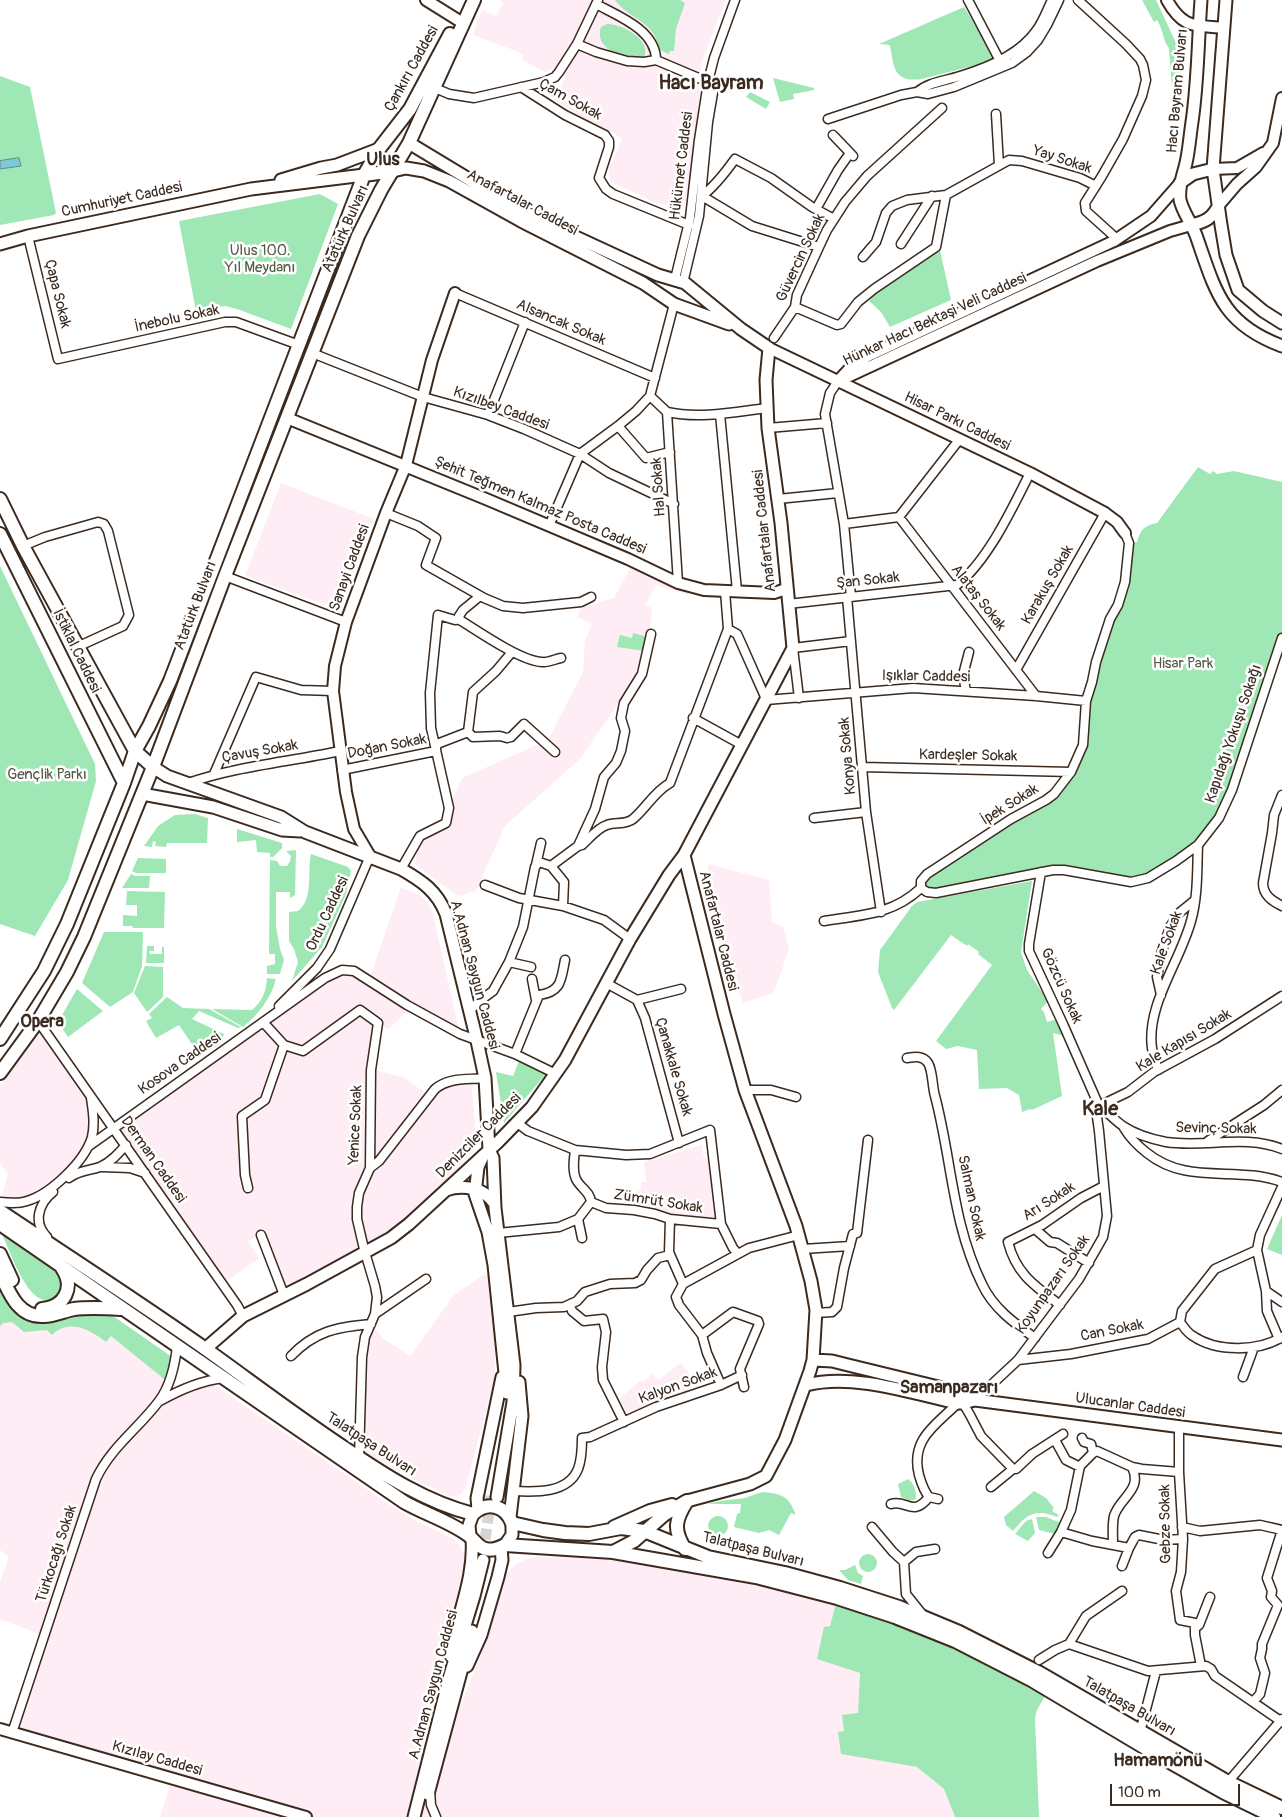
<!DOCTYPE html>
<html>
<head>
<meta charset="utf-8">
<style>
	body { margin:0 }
	#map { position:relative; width:1282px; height:1817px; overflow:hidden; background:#fff; font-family:Pangolin,sans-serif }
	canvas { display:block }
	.scale { position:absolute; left:1110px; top:1784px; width:130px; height:22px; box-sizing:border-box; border:2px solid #3b2a1e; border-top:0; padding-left:6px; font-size:15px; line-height:18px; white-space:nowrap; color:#3b2a1e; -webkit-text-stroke:4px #fff; paint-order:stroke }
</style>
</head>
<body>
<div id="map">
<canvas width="1282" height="1817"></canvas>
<div class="scale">100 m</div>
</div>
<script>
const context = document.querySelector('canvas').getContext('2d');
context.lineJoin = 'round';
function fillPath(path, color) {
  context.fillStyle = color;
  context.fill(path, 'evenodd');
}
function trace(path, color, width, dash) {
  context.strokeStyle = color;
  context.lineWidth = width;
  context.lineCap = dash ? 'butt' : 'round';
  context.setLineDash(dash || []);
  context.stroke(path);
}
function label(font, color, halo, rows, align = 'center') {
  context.font = font + ' Pangolin,sans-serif';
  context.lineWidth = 5;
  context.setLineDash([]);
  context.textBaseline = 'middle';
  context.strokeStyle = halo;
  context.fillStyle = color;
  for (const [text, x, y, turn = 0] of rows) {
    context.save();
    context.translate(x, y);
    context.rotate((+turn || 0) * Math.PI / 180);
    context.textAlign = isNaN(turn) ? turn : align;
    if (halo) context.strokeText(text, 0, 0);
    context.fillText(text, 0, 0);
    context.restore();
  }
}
fillPath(new Path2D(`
	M499 0H726L701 64 699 117 685 206 681 208 657 203 611 182 608 171 622 139 611 131 606 133 600 128 554 100 566 76 554 68 545 72 522 60 524 56 519 52 473 35 482 10 496 16 503 3Z
	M281 483 374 519 340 610 245 576Z
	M630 568 688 592V595L656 585 645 605 652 608 651 621 649 636 637 676 580 759 505 826 482 877 484 880 474 893 472 892 458 896 416 865 415 833 444 818 462 778 548 740 583 672 585 641 592 624 577 617 581 608 614 598Z
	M708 864 769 880 772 922 783 927 789 948 781 973 773 993 743 1003 707 887Z
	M401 887 419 895 427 902 432 910 460 1034 411 1008 388 1029 378 1024 371 1069 403 1077 430 1096 435 1089 471 1079 476 1134 473 1152 442 1187 415 1213 388 1234 306 1279 282 1290 260 1235 248 1241 259 1258 223 1284 114 1128 342 970 369 980Z
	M43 1028 90 1096 94 1126 82 1158 34 1199 0 1202 8 1174 0 1163V1086Z
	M702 1145 704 1158H710L719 1221H700L631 1208V1197L641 1189V1182H646L644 1162Z
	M0 1273 15 1302 175 1359 160 1399 207 1380 399 1511 414 1520 444 1534 455 1540 460 1546 466 1558 467 1567 447 1642 438 1693 437 1729 414 1817H160L172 1779 12 1733 44 1636 0 1619V1582L9 1557 0 1550Z
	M483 1275H490L495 1363 494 1381 466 1486 462 1494 453 1497 416 1481 359 1449 362 1383 371 1324 384 1339 410 1356 454 1295Z
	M681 1363 690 1375 681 1382 690 1390 651 1405 629 1417 619 1399 641 1380 642 1382 653 1374 658 1380Z
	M535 1557H564L613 1560 675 1569 754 1582 836 1603 830 1626 860 1673 858 1713 844 1731 839 1732 841 1754 917 1767 944 1789 955 1817H421L445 1730 462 1702 482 1653 505 1579 509 1571 515 1565 527 1559Z`), '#feedf4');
fillPath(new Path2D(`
	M615 0H680L685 3 676 29 674 51H670L669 54 658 49C658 23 627 18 615 0Z
	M1142 0H1156L1176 43 1182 74 1180 115 1177 114V101L1173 100 1169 48C1163 41 1163 29 1157 20L1154 22Z
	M964 7 994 56 992 61 922 79C893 83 894 67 890 45L879 44Z
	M607 24C620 23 653 40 644 57 627 61 593 50 601 27Z
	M0 76 30 87 56 213 54 215 0 225Z
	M773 78 814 88V90L793 94 794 99 780 102Z
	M750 92 770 102 766 109 746 97Z
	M320 194 338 204 291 329 237 309 225 306 196 311 179 221Z
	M940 250 951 300 890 327 881 312 869 301 874 294Z
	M1198 467 1210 474 1213 471 1217 474 1234 471 1282 482V638L1232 790 1198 845 1140 880 1064 870 936 893 924 890 921 881 1046 800 1079 756 1086 702 1118 605 1129 543 1137 542C1140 530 1145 525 1157 523Z
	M0 566 95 764 96 781 68 880 35 936 0 924Z
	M633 633 648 637 644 651 617 647 620 635 632 638Z
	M195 814 208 818 207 843H167L166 847 155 846 156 842 153 841 152 847 144 846 158 826 175 815Z
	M237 829 282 843V848L273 857H270V853L257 852 256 840 237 842Z
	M296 850 295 895 290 898V892H276V926L280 949 284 960 280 974H267V966L275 964V954H269L270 860 277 861 280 866H287L290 861 291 856 286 851Z
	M311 854 348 867 351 871 346 894 322 947 292 981 298 962 294 949 289 941V912L298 911C314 899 307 872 311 854Z
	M138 858 166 859V873H136L132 871Z
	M131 874 135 876H150L149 888H122Z
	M1032 881 1021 952 1027 970 1048 1001 1041 1009 1044 1012 1047 1022 1058 1019 1064 1036 1053 1033 1062 1096 1032 1110 1030 1109 1022 1112 1019 1095 1007 1088 979 1089 977 1050 958 1046 946 1049 936 1041 992 965 978 954 979 952 968 944 967 946 951 935 894 1010 892 1008 878 972 880 950 912 906 917 902Z
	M127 891 165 892 164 928H133L132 926H123V915L137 916V905H126Z
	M104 932H143L142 966 133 992 110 1007 82 983Z
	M147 946H154V951H149L150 954H162V947H164V963H146Z
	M145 966 163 967V997L147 1012 134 993Z
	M267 978 276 979C271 998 259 1014 243 1027L212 1009 252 1010C263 1001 266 991 267 978Z
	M77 989 103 1011 68 1037 58 1022Z
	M167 997 183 1008 209 1009 241 1027 238 1028 199 1011 192 1019 224 1034 220 1044 200 1056 179 1025 156 1038 146 1021 152 1018 149 1014Z
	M519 1061 547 1073 504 1123 496 1072 513 1076Z
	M1282 1215V1255L1267 1249Z
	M2 1234 58 1269 63 1276C62 1286 61 1298 49 1300 27 1304 10 1251 2 1234Z
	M0 1273 23 1311 100 1307 175 1359 169 1383 111 1336 106 1342C90 1330 70 1318 52 1335L47 1330 24 1332 12 1322 3 1323 0 1326Z
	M908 1479C915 1484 916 1491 916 1499 911 1502 906 1499 901 1497L898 1484Z
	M1034 1491 1046 1498 1054 1508 1052 1511 1059 1515 1057 1517C1035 1508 1026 1515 1013 1531L1006 1525 1004 1517Z
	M764 1492C783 1494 789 1497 796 1515L791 1513 779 1535 769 1530 759 1533 734 1527 737 1514 740 1513 741 1504H708C720 1500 732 1500 745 1498 751 1496 757 1493 764 1492Z
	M708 1526a10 10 0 1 1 20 0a10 10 0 1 1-20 0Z
	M1036 1517H1046L1061 1523 1055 1534 1039 1530Z
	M1032 1519 1035 1533 1028 1541 1015 1534 1026 1521Z
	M859 1563a9 9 0 1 1 18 0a9 9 0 1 1-18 0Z
	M855 1565 858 1573 863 1576 861 1584 848 1580 839 1570H845Z
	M836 1603C908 1627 981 1654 1045 1696L1037 1710 1035 1718 1039 1817H955L944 1789 917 1767 841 1754 838 1732 844 1731 842 1715 858 1713 860 1673 817 1659 824 1627 830 1626Z`), '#9fe7b5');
const water = new Path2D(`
	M19 158 21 166 0 169V161Z`);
fillPath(water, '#7bcbd6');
trace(water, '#618b8c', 1);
trace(new Path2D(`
	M483 1556 491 1496`), '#d8d4d2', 11, [11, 5.5]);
const minor = new Path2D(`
	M968 0 1001 63
	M1078 0 1126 44 1140 59 1143 65 1146 80 1142 96 1123 139 1102 176 1085 203 1086 211 1117 239
	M596 4C618 16 656 30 656 60
	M577 44 596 52 627 61 644 62 656 60 708 82
	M521 87 565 115 605 135 609 141V147L599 178 606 189 613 194 689 225
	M435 88 449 94 474 98 544 82 555 77 559 72 577 44 598 0
	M917 92C929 82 945 81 960 76 987 68 1019 55 1036 31 1043 22 1047 10 1052 0
	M996 114 999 165
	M828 119 901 95 917 92 928 94 954 87 1012 63 1027 52 1038 40 1047 25 1059 0
	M833 135 853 156
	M702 196C715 186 725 173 735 159L771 178 812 207 834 219
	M702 196 752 226 819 247
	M816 209 838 170 850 153
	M28 236 58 359 225 322H236L299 345
	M901 244 932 196
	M863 257 876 242 886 213 892 206 907 200 946 195 1009 160 1022 161 1080 178 1096 186
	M675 279 690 218 699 140 708 82 714 58 735 0
	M683 283 699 216 708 122 714 87
	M455 293 655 378
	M795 307 837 325 841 324 858 302 874 289 936 247 946 195
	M774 338 795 307 797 295 819 247 827 230 845 202 867 176 942 108
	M312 353 423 397 488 415 524 429 580 454 609 473 674 504
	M838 381 830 393 825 414 844 524 851 597
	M650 396 667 412 678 583
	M667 412C700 419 734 412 767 408
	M720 414 737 591
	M488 415 525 322
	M618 426 646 458 670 452
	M768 428 827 423
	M778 499 838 493
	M386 513 418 526 436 538 426 565 484 598 503 606 523 608 581 602 591 597
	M899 517 1036 696
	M844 524 899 517 959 440
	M549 526 580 454 618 426 636 411 650 396 674 304
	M23 546 45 537 98 522 104 524 108 531 129 615 123 626 77 647
	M225 576 346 622
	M480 596 463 610 459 616 460 620C479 632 521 661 542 662 548 663 555 659 561 658
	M847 597 866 812 881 912
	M788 604 957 585C988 560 1012 509 1030 473
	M728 629 737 634 742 645 766 699
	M1016 670 1105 513
	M966 691 963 675 969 652
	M799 698 793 648 851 641
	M766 700 913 688 1036 696 1086 701
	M693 718 742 745
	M468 732 473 737 500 736 507 738 511 737 524 724 555 752
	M436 748 437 744 468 732 473 692 496 671 512 652
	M863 767 1071 772
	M342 770 436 751
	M214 774 256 677 301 690 333 691
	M188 783C237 766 289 762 340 751
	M1282 795 1274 815 1272 833 1263 883C1263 895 1272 901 1282 906
	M814 818 866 812
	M578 846 582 845C589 839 597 828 607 825 615 822 626 825 633 819 647 807 654 792 670 783L728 629 725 591
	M536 865 541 843
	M551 866 578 846 595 809 604 777 616 763 621 751 625 731 621 718 624 703 642 674 651 634
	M551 866 564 882 563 906
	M401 869 420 836 446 823 449 808 431 728 430 693 438 615 455 620 460 619
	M1041 872 1029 944V951L1063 1024 1099 1106
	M485 885 519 898 563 906 604 920 630 939
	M921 888 927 892 936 893 1053 870H1064L1131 882 1148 878 1176 861 1198 845 1219 818 1232 790 1282 638
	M921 888V881L927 874 1011 819 1046 800 1054 794 1071 772 1083 745 1086 701 1092 682 1096 662 1110 619 1118 605 1125 582 1129 543 1125 533
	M824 921C862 915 892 915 921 888
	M509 962 531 967
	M532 979 536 1000
	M606 983 637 1000 681 989
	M1161 995 1157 977 1162 951 1170 927 1179 913 1195 900
	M637 1000 645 1018 679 1143
	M279 1006 317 968 330 949 370 856
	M469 1011 482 999 493 991 509 962 523 927 535 867 539 862 551 866
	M38 1021 237 1305 243 1316
	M263 1022 284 1045 303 1051 360 1010 378 1023 371 1070 370 1168 359 1193 357 1207V1219L364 1249 375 1286 377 1297 375 1314 365 1337 362 1357 359 1458
	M515 1054 539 995C562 992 561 979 565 960
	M907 1058C914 1057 923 1055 928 1063 933 1071 932 1086 935 1096 952 1160 952 1223 982 1284 993 1308 1014 1323 1035 1338
	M1158 1070C1156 1063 1153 1055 1152 1048 1146 1005 1180 962 1191 921 1198 897 1197 870 1198 845
	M745 1090H771L796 1097
	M1099 1106 1128 1092 1154 1072 1215 1039 1282 996
	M1099 1106C1107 1111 1114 1120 1123 1126 1135 1134 1151 1139 1166 1142 1205 1148 1245 1134 1282 1149
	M516 1122 528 1131 575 1150 626 1155 650 1154 710 1130 721 1224 733 1248 738 1254
	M1124 1128C1130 1138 1138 1146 1147 1153 1188 1186 1236 1165 1282 1182
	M1208 1141 1264 1105 1282 1090
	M89 1146 325 978 342 970 354 971 407 1005 460 1034 515 1054 556 1074
	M575 1150C574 1159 572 1170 576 1179 580 1188 590 1191 591 1202
	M102 1167 130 1168 145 1173
	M370 1168 379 1161 435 1089C449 1077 467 1080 485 1078
	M69 1178C79 1170 89 1171 100 1167 111 1162 118 1154 126 1145
	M248 1188 245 1175 242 1116 265 1100 284 1045
	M0 1202C9 1203 18 1204 27 1201 51 1194 85 1161 92 1137 95 1124 93 1111 91 1098
	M591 1202 606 1208 634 1210 655 1214 670 1219 721 1224
	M670 1219 669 1252 683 1284 676 1297 679 1305 702 1335 707 1353 721 1385
	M1035 1229 1050 1242 1057 1243 1089 1263
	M498 1233 559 1227 578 1219
	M261 1235 284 1295
	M47 1237C33 1223 38 1204 53 1192
	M582 1238 578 1219 591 1202
	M803 1249 850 1246
	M1257 1250 1266 1291 1267 1311 1279 1339
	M683 1284 749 1248 799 1235
	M1266 1291 1282 1302
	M570 1305 572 1311 584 1321 603 1319 606 1332 602 1367 603 1380 624 1422
	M1060 1305C1035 1286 1016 1274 1008 1242L1042 1225 1081 1198 1104 1186
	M508 1312 536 1308 564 1307 577 1301 585 1292 610 1284 635 1283 641 1280 647 1270 658 1258 670 1255
	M815 1313 832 1312 837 1307 844 1268 853 1234 857 1233 868 1140
	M375 1314 426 1279
	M1180 1322C1184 1327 1187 1333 1193 1336 1216 1352 1258 1352 1282 1337
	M702 1335 733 1312 758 1321 759 1324 740 1369 744 1387
	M291 1356C315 1331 337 1327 371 1324
	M1018 1360 1071 1354 1148 1339 1180 1322 1182 1311 1215 1269 1257 1250 1260 1235 1282 1187
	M1243 1377 1254 1347
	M975 1400 1018 1360 1079 1279 1103 1237 1107 1216 1099 1131 1097 1117 1099 1106
	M160 1401C181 1389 200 1381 223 1378
	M963 1403 970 1415 981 1436 1013 1469
	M1179 1428V1472L1183 1539 1181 1572 1176 1591 1180 1620 1195 1623V1635L1201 1666
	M1082 1438 1084 1442 1091 1444 1093 1453
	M1055 1440 1066 1460 1080 1467
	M1093 1453 1097 1451 1132 1467 1142 1469 1179 1472
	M991 1487 1013 1469H1016L1032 1454 1063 1434
	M513 1491C535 1492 568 1494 578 1469 582 1459 582 1448 582 1438L590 1437 656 1407 721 1385 742 1375
	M938 1499 929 1497C924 1491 921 1482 919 1475 910 1439 936 1425 958 1403
	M891 1504C907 1499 912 1518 929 1497
	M872 1527 893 1552 904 1562 906 1594 922 1614
	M1182 1527 1200 1531 1260 1525 1282 1530 1267 1578 1272 1591 1271 1597 1278 1605 1262 1644V1649L1260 1658 1265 1673 1260 1694 1253 1702
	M1061 1532 1092 1541 1129 1548 1135 1537 1139 1535 1164 1540 1183 1539
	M1113 1544C1113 1535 1112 1525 1114 1516 1120 1497 1143 1490 1132 1467
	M1048 1553 1061 1532 1071 1510 1080 1466 1093 1453
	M904 1562 916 1552 935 1549
	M1122 1566 1129 1548
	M1195 1628 1199 1625 1210 1597
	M1069 1644 1086 1616 1122 1591
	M1039 1660 1055 1650 1069 1644 1148 1671 1206 1666 1211 1669 1215 1676 1282 1722
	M1140 1732 1156 1671
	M12 1733 96 1479C111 1447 139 1428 159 1401 171 1385 175 1365 177 1346
	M1228 1782 1282 1719
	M430 1790 431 1805 436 1817`);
const tertiary = new Path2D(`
	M426 0 458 20
	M1167 0C1183 29 1195 25 1224 28
	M1213 169 1237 168 1263 153
	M1219 205 1237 184 1256 167 1273 143 1282 98
	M769 348 1030 473 1105 513 1117 522 1125 533
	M841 380 1097 261 1170 231 1191 225
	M838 381 853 365 868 356 1114 241 1151 216 1180 183
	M287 418 486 499 628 559 678 583 704 590 774 593 786 589
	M370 856 354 829 346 792 333 691 335 666 346 622 386 513 406 465 432 360 455 293
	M0 1729 306 1817`);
const secondary = new Path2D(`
	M1201 0C1198 40 1198 82 1192 122 1190 135 1189 150 1186 163 1183 176 1178 187 1180 200 1183 213 1193 225 1197 238 1216 293 1223 324 1282 346
	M1226 0 1213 169 1221 225 1226 255 1238 290 1263 311 1282 323
	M393 171 406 168 424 171 449 181 521 221 643 283 674 304 729 324
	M281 180 321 168 337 165 379 149
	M1180 183 1193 174 1213 169
	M1191 225C1206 222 1212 218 1219 205
	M0 244 28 236 251 189 364 175
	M153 767 167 776 281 817 305 832 401 869C422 881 437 891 446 914L477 1041 485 1078 489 1150 493 1158 495 1208 514 1365 513 1402 497 1497
	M142 794 213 807 282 830 300 831
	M684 855 724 1014 745 1090 796 1226 811 1281 816 1310 813 1360 810 1371 785 1440 766 1476 750 1484 687 1501
	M482 1158 478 1167 475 1194 488 1232 494 1265 507 1393
	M446 1190C463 1184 484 1188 494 1203
	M205 1349 243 1316 307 1284 391 1238 409 1224 446 1190 498 1142 532 1107 565 1060 630 939 669 875 684 855 793 648 781 523 768 428 766 380 769 348 741 329 685 283 658 275 552 226 510 204 409 143
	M813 1360 832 1361 848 1365 963 1393 975 1400
	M806 1385C853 1373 911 1393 958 1403H963L975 1400 1282 1440
	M478 1510 477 1498 502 1377
	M510 1517 522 1416 519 1382
	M470 1536 469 1525 473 1514
	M505 1545 512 1535V1523
	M451 1656C456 1616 475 1580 472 1539
	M467 1666 481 1635 498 1577 502 1560 501 1547
	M428 1794 472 1631
	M414 1817 450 1675 474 1596 483 1560`);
const primary = new Path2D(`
	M364 175 393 171
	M0 499 23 546 135 751 153 767
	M0 534 124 783
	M0 1039 44 971 67 924 124 783 135 751 149 726 170 681 364 175 379 149 410 109 450 34
	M0 1073 38 1021 67 972 84 937 153 767 225 576 358 236 381 190 409 143 474 0
	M0 1211C69 1257 139 1302 207 1350 253 1383 299 1418 346 1449 386 1476 426 1502 473 1514 487 1501 505 1505 512 1523L543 1530 565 1533 589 1534 621 1528 644 1531 708 1557 785 1573 840 1588 899 1607 959 1632 1038 1672 1228 1782 1282 1808
	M0 1224 404 1502C425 1514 449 1521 468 1535 475 1540 477 1547 486 1549 493 1551 499 1548 505 1545L613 1552 756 1577 837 1598 895 1617 955 1641 1033 1681 1152 1752 1223 1792 1274 1817
	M0 1254 12 1280
	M0 1273C9 1292 18 1318 44 1316 54 1316 64 1311 74 1309 90 1307 105 1308 121 1309
	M42 1309C65 1307 75 1287 62 1268
	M614 1527 650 1511 672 1505
	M685 1549C673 1530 675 1520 687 1501
	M613 1552 634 1541 665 1514 687 1501`);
trace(minor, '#3b2a1e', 11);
trace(tertiary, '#3b2a1e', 14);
trace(secondary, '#3b2a1e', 15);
trace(primary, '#3b2a1e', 16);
trace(minor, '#fff', 8);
trace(tertiary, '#fff', 10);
trace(secondary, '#fff', 11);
trace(primary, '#fff', 12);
label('15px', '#3b2a1e', '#fff', [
	["Çankırı Caddesi",412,69,-61],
	["Hacı Bayram Bulvarı",1178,91,-85],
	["Çam Sokak",570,100,29],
	["Yay Sokak",1062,160,18],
	["Hükümet Caddesi",682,166,-83],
	["Cumhuriyet Caddesi",122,200,-12],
	["Anafartalar Caddesi",522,203,28],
	["Atatürk Bulvarı",346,229,-66],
	["Güvercin Sokak",801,258,-65],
	["Çapa Sokak",57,294,76],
	["İnebolu Sokak",177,319,-12],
	["Hünkar Hacı Bektaşi Veli Caddesi",935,320,-25],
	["Alsancak Sokak",561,323,23],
	["Kızılbey Caddesi",501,409,20],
	["Hisar Parkı Caddesi",957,422,26],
	["Hal Sokak",659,487,-94],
	["Şehit Teğmen Kalmaz Posta Caddesi",540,506,23],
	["Anafartalar Caddesi",765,531,-96],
	["Sanayi Caddesi",350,568,-70],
	["Şan Sokak",868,581,-6],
	["Karakuş Sokak",1048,585,-60],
	["Alataş Sokak",978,598,52],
	["Atatürk Bulvarı",196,606,-69],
	["İstiklal Caddesi",76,651,64],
	["Işıklar Caddesi",926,677,1],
	["Kapıdağı Yokuşu Sokağı",1234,734,-71],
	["Doğan Sokak",387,747,-11],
	["Çavuş Sokak",260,752,-10],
	["Konya Sokak",848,756,-95],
	["Kardeşler Sokak",968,756,1],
	["İpek Sokak",1010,805,-32],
	["Ordu Caddesi",328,914,-65],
	["Anafartalar Caddesi",718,931,76],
	["Kale Sokak",1167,943,-70],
	["A.Adnan Saygun Caddesi",474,975,75],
	["Gözcü Sokak",1061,986,66],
	["Kale Kapısı Sokak",1184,1041,-31],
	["Kosova Caddesi",180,1064,-35],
	["Çanakkale Sokak",673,1067,74],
	["Yenice Sokak",356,1125,-88],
	["Sevinç Sokak",1216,1129,1],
	["Denizciler Caddesi",479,1136,-45],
	["Derman Caddesi",153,1160,55],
	["Salman Sokak",971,1198,78],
	["Zümrüt Sokak",658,1202,9],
	["Arı Sokak",1049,1202,-33],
	["Koyunpazarı Sokak",1053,1285,-55],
	["Can Sokak",1112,1331,-11],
	["Kalyon Sokak",678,1386,-20],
	["Ulucanlar Caddesi",1130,1406,8],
	["Talatpaşa Bulvarı",371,1445,33],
	["Gebze Sokak",1166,1524,-91],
	["Talatpaşa Bulvarı",753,1550,14],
	["Türkocağı Sokak",57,1554,-72],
	["A.Adnan Saygun Caddesi",434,1685,-75],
	["Talatpaşa Bulvarı",1129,1707,30],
	["Kızılay Caddesi",157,1759,16]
]);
label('15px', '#545944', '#fff', [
	["Ulus 100.",260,251],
	["Yıl Meydanı",260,268],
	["Hisar Park",1183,664],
	["Gençlik Parkı",47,775]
]);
label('bold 18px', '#3b2a1e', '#fff', [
	["Ulus",383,160],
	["Opera",42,1022],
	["Samanpazarı",949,1388],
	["Hamamönü",1158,1761]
]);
label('bold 20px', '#3b2a1e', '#fff', [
	["Hacı Bayram",711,84],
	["Kale",1100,1110]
]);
</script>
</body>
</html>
